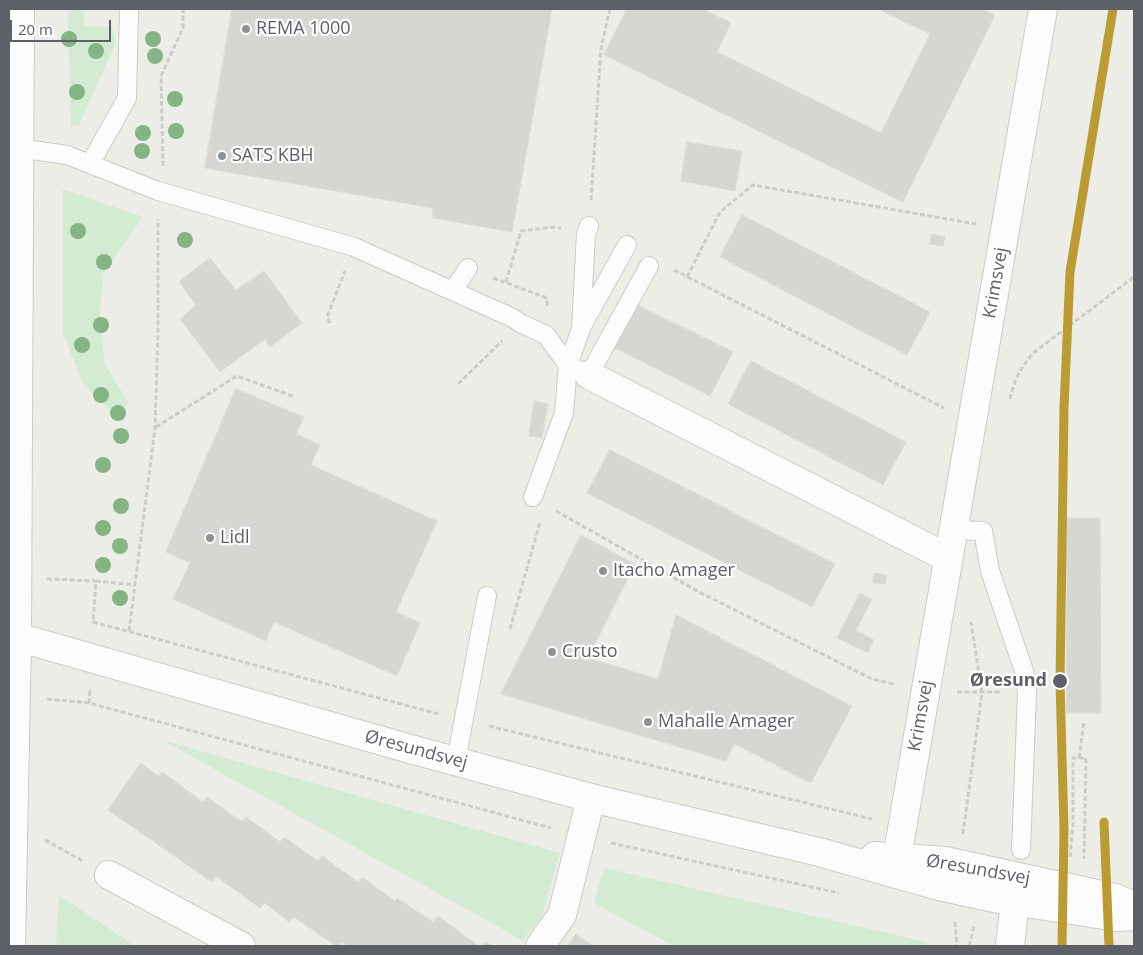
<!DOCTYPE html>
<html>
<head>
<meta charset="utf-8">
<style>
	body { margin:0 }
	#map { position:relative; width:1143px; height:955px; overflow:hidden; background:#edede8; font-family:"Open Sans",sans-serif }
	canvas { display:block }
	.frame { position:absolute; inset:0; border:10px solid #5d6167; pointer-events:none }
	.scale { position:absolute; left:10px; top:20px; width:101px; height:22px; box-sizing:border-box; border:2px solid #5d6167; border-top:0; padding-left:6px; font-size:15px; line-height:18px; white-space:nowrap; color:#5d6167; -webkit-text-stroke:4px #fff; paint-order:stroke }
</style>
</head>
<body>
<div id="map">
<canvas width="1143" height="955"></canvas>
<div class="frame"></div>
<div class="scale">20 m</div>
</div>
<script>
const context = document.querySelector('canvas').getContext('2d');
context.lineJoin = 'round';
function fillPath(path, color) {
  context.fillStyle = color;
  context.fill(path, 'evenodd');
}
function trace(path, color, width, dash) {
  context.strokeStyle = color;
  context.lineWidth = width;
  context.lineCap = dash ? 'butt' : 'round';
  context.setLineDash(dash || []);
  context.stroke(path);
}
function label(font, color, halo, rows, align = 'center') {
  context.font = font + ' "Open Sans",sans-serif';
  context.lineWidth = 4.5;
  context.setLineDash([]);
  context.textBaseline = 'middle';
  context.strokeStyle = halo;
  context.fillStyle = color;
  for (const [text, x, y, turn = 0] of rows) {
    context.save();
    context.translate(x, y);
    context.rotate((+turn || 0) * Math.PI / 180);
    context.textAlign = isNaN(turn) ? turn : align;
    if (halo) context.strokeText(text, 0, 0);
    context.fillText(text, 0, 0);
    context.restore();
  }
}
fillPath(new Path2D(`
	M68 9H84V26L112 27 116 43 79 125 71 126Z
	M63 189 143 217 103 273 100 314 105 364 129 404 113 414 82 382 63 333Z
	M162 740 560 853 541 919 522 940Z
	M604 868 927 942V946H673L594 903Z
	M59 895 135 946H56Z`), '#d4ebd3');
const building = new Path2D(`
	M232 9H552L512 232 433 218 432 208 205 168Z
	M627 9H703L731 23 717 52 881 133 930 34 878 9H982L995 15 903 202 604 55Z
	M687 142 742 151 735 191 681 181Z
	M742 215 930 312 907 355 720 257Z
	M932 234 945 237 943 246 930 244Z
	M210 258 236 290 264 271 302 323 270 347 265 339 220 372 180 319 196 305 179 282Z
	M636 304 733 352 710 396 613 347Z
	M751 361 906 442 883 485 728 404Z
	M236 389 304 417 296 434 320 445 311 465 437 521 396 612 420 623 397 676 274 622 266 641 173 599 190 563 166 552Z
	M534 401 548 404 542 438 529 436Z
	M610 450 835 564 812 607 587 493Z
	M1066 518H1100L1101 713H1067Z
	M581 535 635 564 588 658 658 679 676 615 852 706 811 783 734 744 726 761 501 694Z
	M874 573 887 575 885 584 873 583Z
	M860 593 872 599 856 630 874 640 868 653 837 638Z
	M141 763 158 776 162 772 203 802 207 797 242 822 246 817 280 842 284 837 318 861 322 856 358 882 362 877 395 901 397 898 433 922 438 916 479 946H348L342 942 339 946H336L294 917 289 922 265 903 260 908 216 876 212 882 108 810Z
	M576 934 593 946H568Z
	M486 942 493 946H483Z`);
fillPath(building, '#d7d6d3');
trace(building, '#dddcd7', 1);
const service = new Path2D(`
	M18 148 67 155 158 191 354 247 513 318 520 323 546 335 568 365 589 375 649 266
	M90 164 127 98 129 9
	M453 291 468 268
	M583 324 627 245
	M533 497 564 413 568 365 581 329 586 234 589 226
	M953 530 983 531 990 571 1024 671 1027 693 1021 850
	M456 761 487 596`);
const minor = new Path2D(`
	M589 375 948 558
	M889 872 897 858 1043 9
	M109 875 241 946
	M540 946 562 915 591 798
	M1010 946 1015 901`);
const tertiary = new Path2D(`
	M17 637 414 750 591 798 819 852 939 886 999 899 1117 917 1134 916
	M875 856 945 861 1115 898 1134 906
	M11 946 17 637 20 9`);
trace(service, '#cacac9', 20);
trace(minor, '#cacac9', 30);
trace(tertiary, '#cacac9', 30);
trace(new Path2D(`
	M163 166 161 76 183 28V9
	M591 200 601 48 610 9
	M674 270 944 408
	M687 277 720 212 753 185 976 224
	M493 278 547 298V307
	M506 282 521 231 555 227 561 228
	M330 323 327 317 345 271
	M458 384 502 341
	M1010 399C1015 378 1020 369 1033 353L1134 277
	M156 427 237 376 295 397
	M556 511 699 592 872 679 894 684
	M47 579 96 581 93 623
	M96 581 135 585
	M93 622 439 714
	M510 629 540 522
	M129 631 155 428 158 333V219
	M957 692H1001
	M47 699 89 703 551 828
	M89 703 90 689
	M489 726 872 819
	M1079 758 1084 721
	M963 834 982 692 971 622
	M45 840 83 861
	M611 843 839 893
	M1070 857 1073 824V758H1086L1084 859
	M955 922 957 946
	M969 946 974 926`), '#c9cecb', 3, [5, 2.5]);
trace(service, '#fcfcfc', 18);
trace(minor, '#fcfcfc', 28);
trace(tertiary, '#fcfcfc', 28);
trace(new Path2D(`
	M1104 822 1109 946
	M1062 946 1064 830 1060 682 1064 408 1070 272 1113 9`), '#bd9b33', 9);
context.fillStyle = '#84b484';
for (const [x, y] of [
	[69,39],
	[153,39],
	[96,51],
	[155,56],
	[77,92],
	[175,99],
	[176,131],
	[143,133],
	[142,151],
	[78,231],
	[185,240],
	[104,262],
	[101,325],
	[82,345],
	[101,395],
	[118,413],
	[121,436],
	[103,465],
	[121,506],
	[103,528],
	[120,546],
	[103,565],
	[120,598]
]) {
  context.beginPath();
  context.arc(x, y, 8, 0, 2 * Math.PI);
  context.fill();
}
for (const [x, y, r, color] of [
	[246,29,5,"#8f9294"],
	[222,156,5,"#8f9294"],
	[210,538,5,"#8f9294"],
	[603,571,5,"#8f9294"],
	[552,652,5,"#8f9294"],
	[1060,681,8,"#5d6167"],
	[648,722,5,"#8f9294"]
]) {
  const dot = new Path2D();
  dot.arc(x, y, r, 0, 2 * Math.PI);
  context.fillStyle = color;
  context.fill(dot);
  trace(dot, '#fff', 2);
}
label('18px', '#5d6167', '#fff', [
	["REMA 1000",256,29],
	["SATS KBH",232,156],
	["Lidl",220,538],
	["Itacho Amager",613,571],
	["Crusto",562,652],
	["Mahalle Amager",658,722]
], 'left');
label('18px', '#5d6167', '#fff', [
	["Krimsvej",996,283,-80],
	["Krimsvej",921,716,-80],
	["Øresundsvej",416,750,15],
	["Øresundsvej",978,870,10]
]);
label('bold 18px', '#5d6167', '#fff', [
	["Øresund",1047,681]
], 'right');
</script>
</body>
</html>
